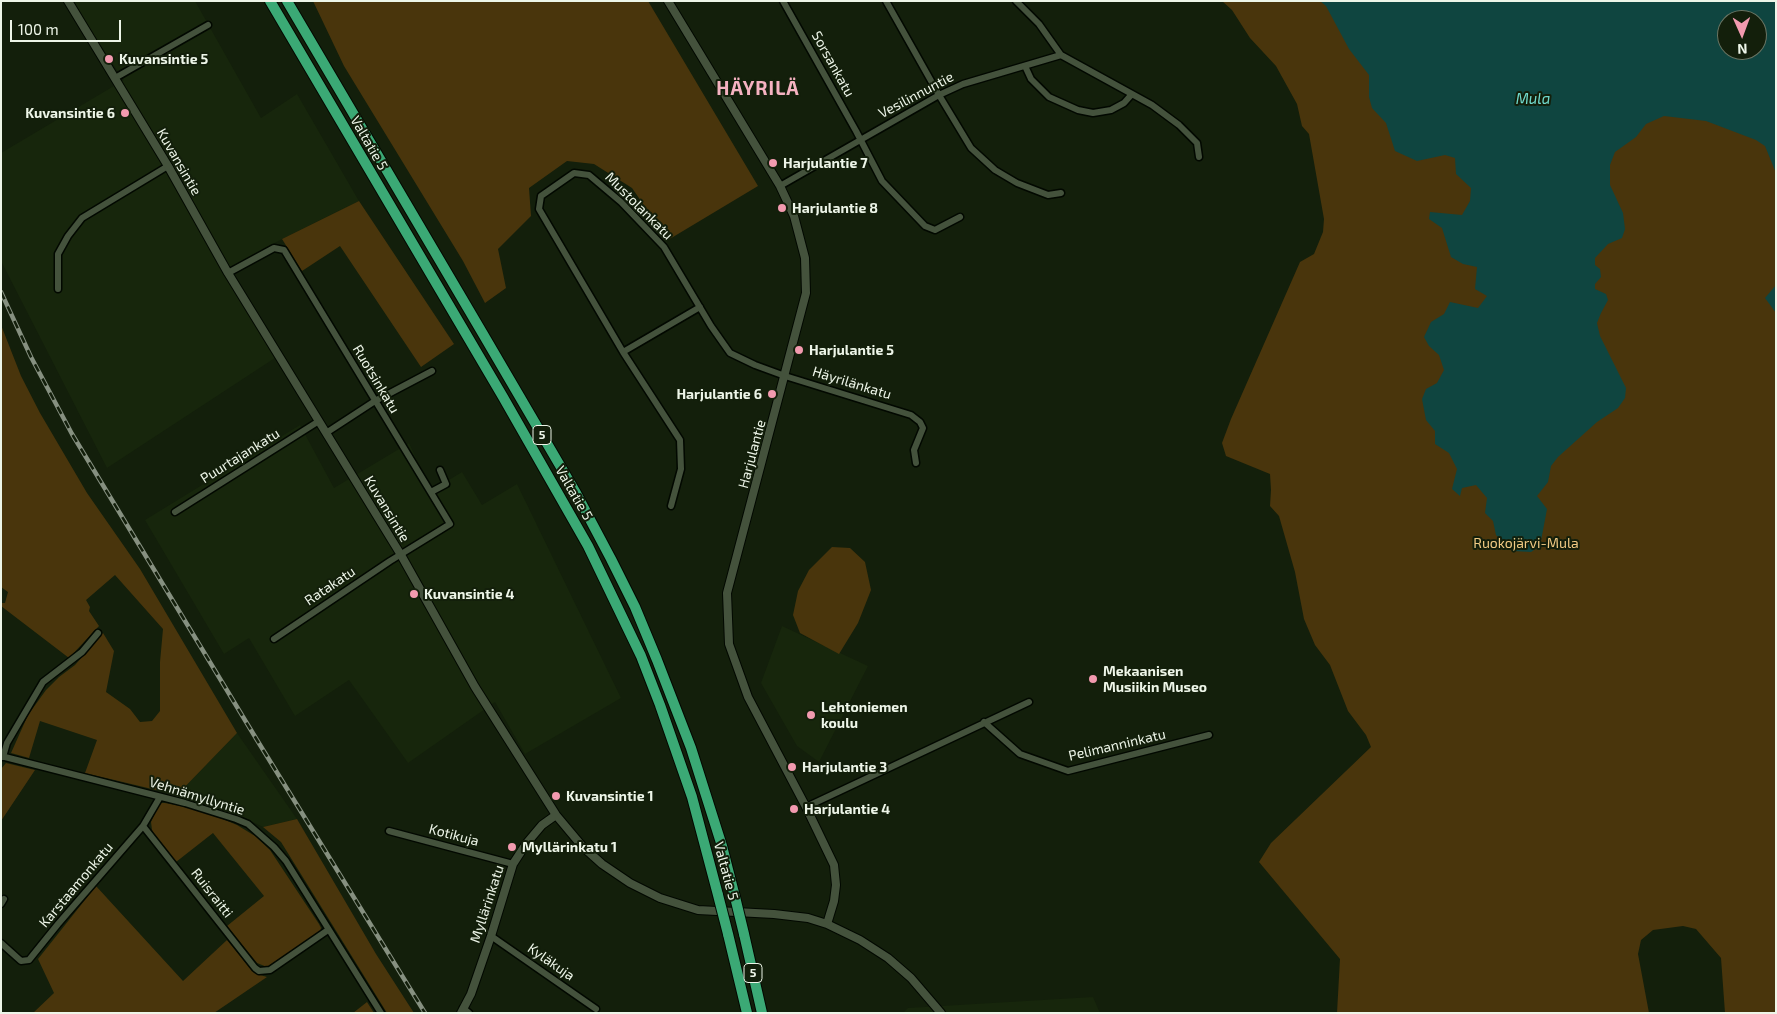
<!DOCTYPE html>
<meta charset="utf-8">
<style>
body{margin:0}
#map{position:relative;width:1777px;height:1014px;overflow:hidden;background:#131f0b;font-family:"Exo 2",sans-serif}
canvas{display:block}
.frame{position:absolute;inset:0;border:2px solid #edf5e8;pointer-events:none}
.north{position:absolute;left:1717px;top:10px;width:50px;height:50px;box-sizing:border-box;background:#131f0b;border:1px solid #6a7563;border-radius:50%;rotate:178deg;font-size:14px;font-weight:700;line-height:20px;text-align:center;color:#edf5e8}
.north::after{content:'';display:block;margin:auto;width:18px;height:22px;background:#f29aaf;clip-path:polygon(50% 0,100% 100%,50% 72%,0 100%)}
.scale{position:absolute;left:10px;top:20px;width:111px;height:22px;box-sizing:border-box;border:2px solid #edf5e8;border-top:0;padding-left:6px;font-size:15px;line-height:18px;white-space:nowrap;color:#edf5e8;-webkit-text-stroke:4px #131f0b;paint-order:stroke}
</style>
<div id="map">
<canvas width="1777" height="1014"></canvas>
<div class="frame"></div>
<div class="north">N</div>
<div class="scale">100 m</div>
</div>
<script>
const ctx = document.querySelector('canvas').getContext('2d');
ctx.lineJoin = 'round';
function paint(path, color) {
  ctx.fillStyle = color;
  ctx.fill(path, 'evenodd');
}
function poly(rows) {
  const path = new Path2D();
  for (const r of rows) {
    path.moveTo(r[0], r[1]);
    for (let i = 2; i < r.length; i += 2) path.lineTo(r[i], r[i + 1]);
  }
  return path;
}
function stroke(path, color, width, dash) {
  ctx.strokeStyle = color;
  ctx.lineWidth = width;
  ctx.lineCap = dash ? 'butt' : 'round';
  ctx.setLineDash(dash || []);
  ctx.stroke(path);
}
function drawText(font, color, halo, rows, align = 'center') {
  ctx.font = font + ' "Exo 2",sans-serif';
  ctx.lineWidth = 4;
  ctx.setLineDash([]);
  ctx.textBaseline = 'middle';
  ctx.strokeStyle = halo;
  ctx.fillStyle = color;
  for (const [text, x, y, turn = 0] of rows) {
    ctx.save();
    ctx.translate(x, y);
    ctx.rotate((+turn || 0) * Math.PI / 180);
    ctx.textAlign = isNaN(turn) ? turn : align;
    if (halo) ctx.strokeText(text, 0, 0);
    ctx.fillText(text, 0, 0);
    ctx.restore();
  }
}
const built = poly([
 [71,1,195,1,261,118,297,94,359,201,282,239,229,268,281,354,107,468,1,261,1,153,124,80,93,36],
 [300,425,334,488,409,443,431,491,462,472,482,505,517,484,621,698,525,754,495,702,408,763,349,680,295,716,249,638,224,654,145,520],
 [782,626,868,666,819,762,797,746,761,683],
 [237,733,297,819,263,827,238,815,177,795],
 [1093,997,1100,1013,903,1013,908,1008]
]);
const green = poly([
 [313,1,648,1,758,186,668,240,632,188,594,164,567,161,529,188,531,216,498,249,506,288,485,303,463,261,344,66],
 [1222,1,1776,1,1776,1013,1725,1013,1721,958,1696,929,1683,926,1653,930,1641,940,1638,954,1649,1013,1337,1013,1340,959,1259,862,1271,843,1371,747,1366,735,1348,711,1330,665,1315,645,1304,619,1295,572,1279,516,1270,506,1271,490,1270,474,1226,456,1222,443,1231,419,1300,262,1314,254,1323,232,1324,219,1309,134,1302,126,1297,104,1276,66,1250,38,1232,10],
 [1727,20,1757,20,1757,50,1727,50],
 [359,201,454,344,421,367,340,246,302,271,282,239],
 [1,325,21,376,40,413,87,493,140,569,237,733,177,795,85,773,97,740,40,721,29,758,11,753,28,715,46,690,59,677,75,665,103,633,114,651,106,692,130,709,140,722,152,721,160,711,160,662,163,629,115,575,86,600,90,607,89,611,99,626,69,658,1,606,1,603,5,603,8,592,1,587],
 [832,547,850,548,865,562,871,590,858,623,839,654,800,633,793,615,798,591,809,570],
 [6,763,35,770,1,821,1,769],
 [161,803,165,803,190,808,218,817,237,825,255,836,270,850,319,924,321,928,320,932,267,967,257,963,227,926,264,896,213,833,176,862,155,836,152,830,151,822,158,806],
 [297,819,376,954,414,1013,387,1013,281,842,263,827],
 [96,886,183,981,227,940,254,973,267,977,214,1013,33,1013,54,993,38,959],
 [367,1002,374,1013,353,1013]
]);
const water = poly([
 [1320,1,1776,1,1776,173,1765,146,1756,140,1706,121,1664,116,1646,124,1636,137,1615,152,1610,165,1610,185,1623,213,1625,229,1622,238,1608,244,1595,258,1595,265,1600,269,1601,277,1595,284,1595,289,1606,294,1608,300,1601,313,1597,323,1600,336,1626,388,1625,398,1618,408,1597,422,1558,457,1551,466,1548,482,1537,496,1547,509,1540,546,1531,552,1513,551,1496,535,1493,521,1485,513,1487,498,1476,485,1462,488,1460,496,1452,489,1457,469,1449,453,1435,444,1435,431,1426,420,1422,399,1426,389,1437,383,1444,370,1439,355,1429,346,1424,337,1431,322,1444,314,1450,302,1478,308,1487,296,1475,289,1477,267,1463,264,1451,257,1442,228,1429,219,1430,212,1462,215,1470,201,1471,188,1456,174,1455,158,1445,155,1417,161,1395,151,1386,123,1372,108,1369,97,1369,75,1349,49,1326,6],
 [1727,20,1757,20,1757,50,1727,50],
 [1776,285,1776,313,1765,298]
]);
const minor = poly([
 [783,1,856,131,882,181,925,226,935,230,960,217],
 [886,1,939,95,971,148,995,170,1017,183,1048,195,1061,193],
 [1016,1,1039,24,1061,55],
 [1025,66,1031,79,1049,97,1078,110,1093,113,1111,110,1124,103,1132,94],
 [115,78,208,25],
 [780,186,939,95,963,84,1061,55,1152,105,1179,125,1197,143,1199,157],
 [228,273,274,248,284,250,450,524,390,561,274,639],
 [58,289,58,254,68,236,82,218,168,166],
 [623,352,700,307],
 [326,433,375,401,432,371],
 [431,492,446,484,440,470],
 [671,506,681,469,680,440,623,352,539,209,541,196,574,173,589,175,621,202,664,247,711,326,730,353,755,365,785,376,911,415,920,422,923,428,914,450,916,463],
 [175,512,319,421],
 [984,722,1020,754,1068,771,1209,735],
 [1,756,185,803,236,819,248,824,274,847,286,861,381,1013],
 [3,757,7,743,43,682,82,652,98,633],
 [806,807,1029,702],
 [143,826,255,968,259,971,270,970,328,930],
 [389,831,513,864],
 [1,904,4,899],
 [491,936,596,1009],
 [1,943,21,961,29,960,58,924,143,826,160,797],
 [463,1008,469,1013]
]);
const tertiary = poly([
 [68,1,168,166,228,273,401,555,475,687,556,815,582,846,602,864,630,883,660,898,698,910,774,914,808,918,827,924,860,940,888,958,911,978,941,1013],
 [668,1,780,186,794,216,805,258,806,293,727,593,729,644,748,697,806,807,834,865,836,885,834,901,827,924],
 [461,1013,471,994,491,936,513,864,526,844,542,825,556,815]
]);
const trunk = poly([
 [270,1,503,397,588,546,641,656,660,705,692,797,718,895],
 [287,1,483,334,576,493,611,559,635,607,657,660,691,748,722,846,735,897],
 [728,934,747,1013],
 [744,934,762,1013]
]);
const rail = poly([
 [1,292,31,357,72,434,257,740,425,1013]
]);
const trunkBridge = poly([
 [718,895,728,934],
 [735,897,744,934]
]);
const markers = [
 [109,59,5,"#f29aaf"],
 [125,113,5,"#f29aaf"],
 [773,163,5,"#f29aaf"],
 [782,208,5,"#f29aaf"],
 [799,350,5,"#f29aaf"],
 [772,394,5,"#f29aaf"],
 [414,594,5,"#f29aaf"],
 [1093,679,5,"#f29aaf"],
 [811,715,5,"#f29aaf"],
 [792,767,5,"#f29aaf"],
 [556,796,5,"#f29aaf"],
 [794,809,5,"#f29aaf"],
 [512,847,5,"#f29aaf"]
];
const shields = [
 [542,435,18],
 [753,973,18]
];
const shieldNames = [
 ["5",542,435],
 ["5",753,973]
];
const poiNames = [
 ["Kuvansintie 5",119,59],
 ["Kuvansintie 6",115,113,"right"],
 ["Harjulantie 7",783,163],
 ["Harjulantie 8",792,208],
 ["Harjulantie 5",809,350],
 ["Harjulantie 6",762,394,"right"],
 ["Kuvansintie 4",424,594],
 ["Mekaanisen",1103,671],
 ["Musiikin Museo",1103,687],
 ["Lehtoniemen",821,707],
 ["koulu",821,723],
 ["Harjulantie 3",802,767],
 ["Kuvansintie 1",566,796],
 ["Harjulantie 4",804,809],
 ["Myllärinkatu 1",522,847]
];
const streetNames = [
 ["Sorsankatu",833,64,61],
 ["Vesilinnuntie",916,95,-28],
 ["Valtatie 5",369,143,60],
 ["Kuvansintie",179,162,60],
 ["Mustolankatu",639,206,45],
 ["Ruotsinkatu",376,379,59],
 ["Häyrilänkatu",852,383,17],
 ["Harjulantie",752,454,-75],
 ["Puurtajankatu",240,456,-32],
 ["Valtatie 5",574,493,60],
 ["Kuvansintie",387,509,59],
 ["Ratakatu",330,586,-34],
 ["Pelimanninkatu",1117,745,-13],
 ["Vehnämyllyntie",197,796,17],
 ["Kotikuja",454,835,15],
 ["Valtatie 5",726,871,75],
 ["Karstaamonkatu",76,885,-50],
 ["Ruisraitti",212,893,52],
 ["Myllärinkatu",487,904,-72],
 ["Kyläkuja",551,962,35]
];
const parkNames = [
 ["Ruokojärvi-Mula",1526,543]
];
const waterNames = [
 ["Mula",1533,99]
];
const districtNames = [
 ["HÄYRILÄ",758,89]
];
paint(built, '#17260c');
paint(green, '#49350c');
paint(water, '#0f4540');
stroke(minor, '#020800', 9);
stroke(tertiary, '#020800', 10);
stroke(trunk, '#020800', 12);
stroke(minor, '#44523c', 6);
stroke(tertiary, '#44523c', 8);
stroke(trunk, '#3ba975', 10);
stroke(rail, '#869080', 4.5);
stroke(rail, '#131f0b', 2.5, [8]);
stroke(trunkBridge, '#020800', 12, []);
stroke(trunkBridge, '#3ba975', 10);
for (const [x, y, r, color] of markers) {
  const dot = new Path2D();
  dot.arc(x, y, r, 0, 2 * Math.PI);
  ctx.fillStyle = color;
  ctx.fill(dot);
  stroke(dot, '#131f0b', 2);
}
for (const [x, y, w] of shields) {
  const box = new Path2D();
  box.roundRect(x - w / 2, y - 9.5, w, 19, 4);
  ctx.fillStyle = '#131f0b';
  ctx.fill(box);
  stroke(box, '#edf5e8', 1);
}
drawText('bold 12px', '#edf5e8', null, shieldNames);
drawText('bold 14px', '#edf5e8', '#131f0b', poiNames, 'left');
drawText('14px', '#edf5e8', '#131f0b', streetNames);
drawText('14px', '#f1ca83', '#131f0b', parkNames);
drawText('italic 15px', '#70d9cc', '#131f0b', waterNames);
ctx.letterSpacing = '1px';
drawText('bold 19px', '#f5b2c1', '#131f0b', districtNames);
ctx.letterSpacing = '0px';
</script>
